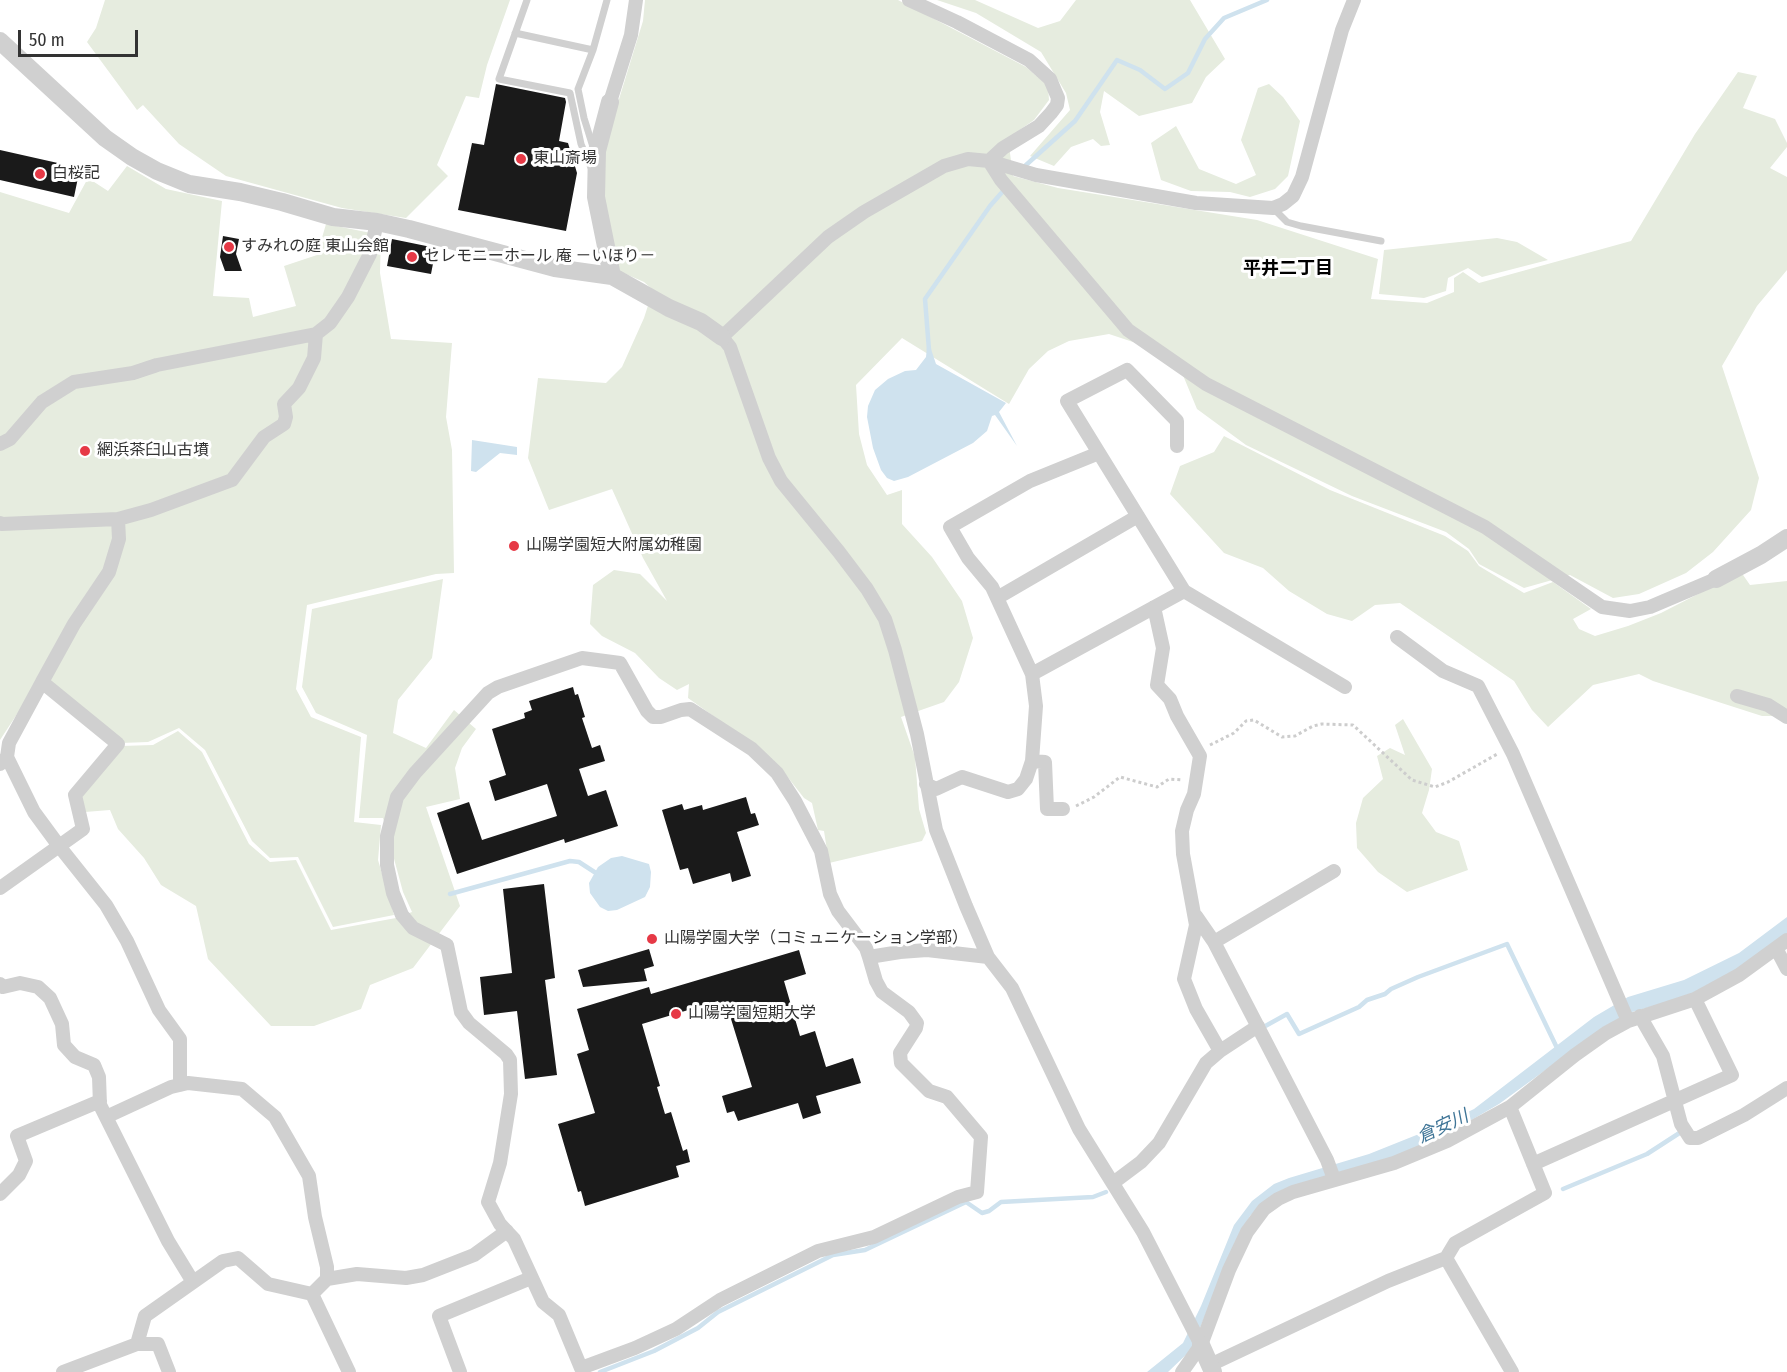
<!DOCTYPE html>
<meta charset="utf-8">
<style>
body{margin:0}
#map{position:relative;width:1787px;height:1372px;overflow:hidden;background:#fff;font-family:"Fira Sans Condensed",sans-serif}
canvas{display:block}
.scale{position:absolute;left:18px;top:30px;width:120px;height:27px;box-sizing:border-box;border:3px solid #333;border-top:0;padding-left:8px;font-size:18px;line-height:21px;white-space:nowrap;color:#333;-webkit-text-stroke:4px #fff;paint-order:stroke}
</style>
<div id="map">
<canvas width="1787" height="1372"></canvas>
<div class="scale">50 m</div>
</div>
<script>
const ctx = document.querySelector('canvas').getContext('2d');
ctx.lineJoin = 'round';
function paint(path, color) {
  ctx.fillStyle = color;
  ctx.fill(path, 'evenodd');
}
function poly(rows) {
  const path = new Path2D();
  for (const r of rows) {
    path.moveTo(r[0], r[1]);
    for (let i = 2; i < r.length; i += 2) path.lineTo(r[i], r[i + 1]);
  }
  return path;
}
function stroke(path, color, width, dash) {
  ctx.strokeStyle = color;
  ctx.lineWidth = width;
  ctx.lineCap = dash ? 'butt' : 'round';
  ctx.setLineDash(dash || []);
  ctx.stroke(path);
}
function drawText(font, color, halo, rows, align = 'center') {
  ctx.font = font + ' "Fira Sans Condensed","Noto Sans JP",sans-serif';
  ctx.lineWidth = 6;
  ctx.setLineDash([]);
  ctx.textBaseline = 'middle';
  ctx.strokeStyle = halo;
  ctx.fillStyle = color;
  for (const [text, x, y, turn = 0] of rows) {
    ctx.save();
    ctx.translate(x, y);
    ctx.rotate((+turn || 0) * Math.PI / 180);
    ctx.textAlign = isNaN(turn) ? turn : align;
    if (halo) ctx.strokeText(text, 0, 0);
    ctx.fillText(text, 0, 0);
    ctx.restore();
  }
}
const green = poly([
 [105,0,510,0,487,65,479,98,466,96,437,165,448,176,406,218,342,208,226,176,179,144,143,105,137,110,87,42,96,28],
 [645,0,898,0,1026,67,1048,86,1049,100,1034,120,1008,138,1013,176,1058,188,1257,220,1378,259,1371,299,1427,303,1454,292,1454,278,1463,272,1479,283,1631,241,1695,134,1738,72,1757,76,1743,108,1775,119,1787,143,1787,147,1770,168,1787,177,1787,270,1757,306,1722,366,1759,478,1751,510,1713,552,1686,573,1639,594,1613,598,1570,575,1524,588,1479,564,1469,549,1446,532,1352,496,1246,445,1197,409,1175,356,1109,334,1069,341,1048,351,1029,369,1009,404,902,338,856,385,859,434,867,465,887,495,902,490,902,524,932,557,962,601,973,638,959,682,944,702,901,717,915,757,919,809,926,833,922,841,829,863,824,831,818,830,812,803,804,798,779,766,764,752,688,698,689,684,677,690,659,678,635,653,602,636,590,624,593,585,614,570,640,574,667,601,643,558,612,489,549,510,528,458,538,378,606,383,622,367,644,318,653,290,644,282,619,271,605,210,601,173,608,135,643,21],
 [937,0,975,0,1038,28,1060,21,1076,0,1190,0,1225,59,1206,77,1192,103,1139,116,1104,91,1100,112,1110,145,1101,146,1093,139,1071,147,1054,166,1030,156,1070,110,1066,93,1041,52,976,13],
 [1269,84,1283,97,1300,121,1288,176,1275,189,1250,197,1230,192,1191,191,1161,180,1151,143,1176,126,1199,169,1236,184,1256,175,1241,140,1258,88],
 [127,166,166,189,222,201,213,296,249,298,253,317,296,306,284,266,317,255,326,224,381,235,380,273,391,339,452,343,446,417,452,450,454,573,436,574,307,605,296,689,311,717,361,737,354,822,381,825,378,860,394,915,333,927,298,857,270,858,252,841,205,750,179,728,148,742,121,743,40,679,0,740,0,192,69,213,88,178,108,191],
 [1497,238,1517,242,1548,260,1482,277,1468,268,1448,278,1446,291,1424,298,1379,294,1384,250],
 [1224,436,1330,490,1445,536,1468,551,1479,566,1524,593,1553,582,1591,609,1573,619,1579,629,1595,636,1628,626,1661,613,1741,572,1750,585,1787,581,1787,716,1762,716,1653,681,1639,674,1593,685,1548,727,1532,710,1514,681,1400,603,1375,605,1352,621,1327,614,1289,591,1263,568,1224,553,1170,494,1180,466,1214,452],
 [443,579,432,658,398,700,393,733,426,748,454,710,476,729,462,748,455,768,460,799,426,807,460,906,413,968,370,985,361,1009,314,1026,271,1026,208,959,196,906,161,885,144,858,118,829,110,810,85,812,79,797,121,746,153,745,178,731,202,752,249,844,270,862,296,860,331,930,396,918,412,912,403,892,383,818,359,818,367,735,316,713,302,687,312,609],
 [1403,719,1432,769,1429,790,1422,813,1436,832,1459,841,1468,870,1407,892,1378,872,1357,848,1356,823,1363,798,1383,779,1377,756,1390,748,1405,755,1395,725]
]);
const water = poly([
 [930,346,936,364,1006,403,999,412,1017,446,995,415,992,416,987,431,973,443,908,477,894,481,887,478,881,470,873,448,867,417,868,406,875,390,888,379,905,371,916,370,926,357,927,347],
 [472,440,517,447,517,455,500,453,476,472,471,471],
 [622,856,649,864,651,872,650,887,645,897,617,910,608,911,600,907,590,893,589,883,598,867,611,858],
 [1787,917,1787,936,1737,972,1686,997,1632,1012,1562,1058,1499,1104,1444,1136,1407,1152,1264,1202,1250,1216,1235,1242,1191,1350,1168,1372,1147,1372,1183,1343,1201,1306,1234,1225,1252,1201,1274,1184,1289,1178,1369,1154,1439,1126,1474,1109,1594,1017,1628,997,1684,980,1739,953]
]);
const stream = poly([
 [1026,165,1075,121,1117,60,1140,70,1165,89,1188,73,1205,39,1224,18,1267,0],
 [929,350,925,299,990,206,1004,190],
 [450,894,570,861,579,862,599,875],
 [1260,1029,1287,1014,1299,1034,1359,1007,1367,1000,1385,994,1391,989,1418,977,1507,944,1558,1050],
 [1563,1189,1647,1154,1681,1132,1685,1132],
 [600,1372,654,1351,698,1328,718,1312,833,1255,865,1250,966,1202,982,1213,989,1211,1001,1202,1093,1197,1106,1192]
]);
const building = poly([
 [496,84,565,98,566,102,559,141,568,143,577,173,566,231,458,210,472,143,484,145],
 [0,150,80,168,74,197,0,180],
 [223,236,239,239,236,254,242,271,225,271,220,257],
 [392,239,436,248,431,274,387,266],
 [573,687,575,695,578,694,585,717,582,718,592,748,600,745,605,761,579,769,588,796,606,790,618,826,565,843,564,839,457,874,437,813,469,802,482,840,557,816,547,784,495,801,489,781,506,775,492,729,525,718,524,713,532,710,529,701],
 [746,797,751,814,755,813,759,825,737,832,751,876,732,882,730,873,693,884,688,868,680,870,662,810,682,804,684,810,702,805,703,810],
 [544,884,555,978,545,980,557,1075,525,1079,517,1011,484,1015,480,977,512,973,503,889],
 [649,949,654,966,644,969,647,981,583,987,578,970],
 [799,950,806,974,784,981,800,1036,815,1031,826,1067,853,1058,861,1083,816,1096,821,1113,803,1119,798,1103,738,1121,734,1111,727,1113,722,1096,752,1087,727,1006,721,1008,718,1001,642,1024,660,1086,657,1087,665,1114,671,1112,683,1151,687,1149,690,1162,676,1166,679,1177,585,1206,581,1191,578,1192,558,1124,595,1113,577,1054,589,1050,577,1009,649,987,651,994]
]);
const path = poly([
 [1210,745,1234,733,1246,721,1254,720,1282,737,1295,736,1313,726,1322,724,1353,725,1412,780,1435,787,1448,782,1499,753],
 [1076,806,1094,797,1120,777,1157,787,1169,779,1183,780]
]);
const service = poly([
 [527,0,499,79,570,93,581,144,592,170],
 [515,33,593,50],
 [593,147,584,118,578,89,593,50,607,0],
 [1273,208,1287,222,1301,226,1381,241]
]);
const minor = poly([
 [909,0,957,22,1029,60,1050,79,1058,98,1057,105,1051,113,1039,126,1003,148,989,161],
 [610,102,631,35,636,0],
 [989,161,1001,180,1128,330,1206,384,1485,527,1602,607,1630,611,1650,607,1716,579],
 [0,444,10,439,42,402,74,382,133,373,157,365,316,334,330,323,348,297,370,254,377,222],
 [1099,453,1067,401,1127,370,1177,421,1177,446],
 [0,523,2,524,118,519,151,510,232,480,264,437,284,424,286,417,284,404,299,388,314,358,316,334],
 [997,598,1138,516],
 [1154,607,1163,648,1157,685,1170,699,1177,716,1200,756,1194,794,1187,810,1182,831,1183,854,1196,925,1184,979,1196,1009,1220,1051],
 [1397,637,1443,671,1478,686,1513,754,1628,1021],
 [1032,674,1184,591],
 [1737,696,1768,705,1787,717],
 [7,757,34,812,59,846,106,905,127,941,159,1010,180,1039,180,1085],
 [1032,761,1045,762,1047,809,1063,809],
 [0,764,7,757,9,743,42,682],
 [926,784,936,789,962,777,1008,792,1018,789,1026,779,1032,761,1036,706,1032,674,992,587,968,558,950,527,1030,481,1099,453,1184,591,1345,687],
 [0,888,83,829,75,795,118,744,42,682,74,624,109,572,119,539,118,519],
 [1196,916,1214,942,1327,1160,1334,1179],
 [1214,942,1334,871],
 [1776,948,1787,969],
 [869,957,876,981,882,992,909,1012,917,1023,916,1028,900,1053,901,1063,929,1091,947,1097,981,1137,977,1192,958,1197,874,1237,818,1251,720,1300,676,1329,635,1348,581,1368,559,1315,543,1302,514,1239,500,1224,488,1202,500,1163,511,1094,510,1060,506,1054,469,1023,461,1012,447,945,413,928,402,915,393,893,387,865,387,836,397,797,415,773,488,693,498,687,582,658,620,663,647,711,653,717,661,717,681,710,690,709,752,749,777,773,795,801,821,851,830,894,838,911,866,948,869,957,900,952,927,950,988,957],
 [0,984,3,987,20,983,38,987,50,998,62,1024,64,1045,75,1057,94,1065,99,1077,100,1105,168,1241,193,1282],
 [1640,1016,1663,1056,1681,1124,1690,1138,1698,1138,1744,1115,1787,1088],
 [106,1117,171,1087,188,1083,242,1089,275,1117,309,1176,315,1217,327,1267,327,1279,312,1294],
 [1533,1164,1732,1075,1695,999],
 [1113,1183,1141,1162,1159,1143,1206,1063,1220,1051,1258,1026],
 [0,1194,19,1175,26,1161,17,1136,100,1101],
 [1446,1258,1512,1372],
 [327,1279,357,1274,406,1278,423,1275,474,1255,507,1231],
 [312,1294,349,1372],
 [137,1344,158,1344,169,1372],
 [1201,1345,1143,1232,1079,1129,1012,988,988,957,966,906,936,830,917,734,895,650,885,619,867,589,839,552,781,481,769,458,730,347,722,337,828,237,864,212,944,166,968,159,989,161,1036,175,1196,203,1273,208,1283,204,1293,196,1302,177,1342,30,1354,0],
 [1210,1365,1388,1281,1446,1258,1455,1243,1545,1193,1510,1107],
 [63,1372,137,1344,145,1316,223,1261,238,1258,268,1284,312,1294],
 [460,1372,439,1316,531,1278],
 [1182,1372,1201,1345,1229,1270,1247,1232,1264,1209,1278,1199,1293,1192,1394,1163,1447,1141,1510,1107,1575,1055,1606,1033,1628,1021,1695,999,1739,975,1787,940]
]);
const tertiary = poly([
 [0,41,105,138,132,157,157,171,189,184,240,192,282,202,333,217,377,222,409,229,555,268,612,276,669,308,701,322,722,337],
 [610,102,597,151,596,197,612,276],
 [1716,579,1761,555,1787,538],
 [1201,1345,1213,1372]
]);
const markers = [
 [521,159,6,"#e63946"],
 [40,174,6,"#e63946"],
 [229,247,6,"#e63946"],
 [412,257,6,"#e63946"],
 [85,451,6,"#e63946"],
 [514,546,6,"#e63946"],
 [652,939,6,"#e63946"],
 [676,1014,6,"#e63946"]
];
const poiNames = [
 ["東山斎場",533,159],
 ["白桜記",52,174],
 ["すみれの庭 東山会館",241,247],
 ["セレモニーホール 庵 －いほり－",424,257],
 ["網浜茶臼山古墳",97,451],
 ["山陽学園短大附属幼稚園",526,546],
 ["山陽学園大学（コミュニケーション学部）",664,939],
 ["山陽学園短期大学",688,1014]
];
const neighbourhoodNames = [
 ["平井二丁目",1288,269]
];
const waterNames = [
 ["倉安川",1443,1127,-25]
];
paint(green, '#e6ecdf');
paint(water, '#cfe2ee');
stroke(stream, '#cfe2ee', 4.5);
paint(building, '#1a1a1a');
stroke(path, '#cdcdcd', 3, [3, 3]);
stroke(service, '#d0d0d0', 7);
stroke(minor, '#d0d0d0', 14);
stroke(tertiary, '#d0d0d0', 18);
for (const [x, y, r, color] of markers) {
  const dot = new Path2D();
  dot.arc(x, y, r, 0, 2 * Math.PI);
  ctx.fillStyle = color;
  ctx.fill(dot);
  stroke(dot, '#fff', 2);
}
drawText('16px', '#333', '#fff', poiNames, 'left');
drawText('bold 18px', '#000', '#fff', neighbourhoodNames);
drawText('italic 18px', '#3f7597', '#fff', waterNames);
</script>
